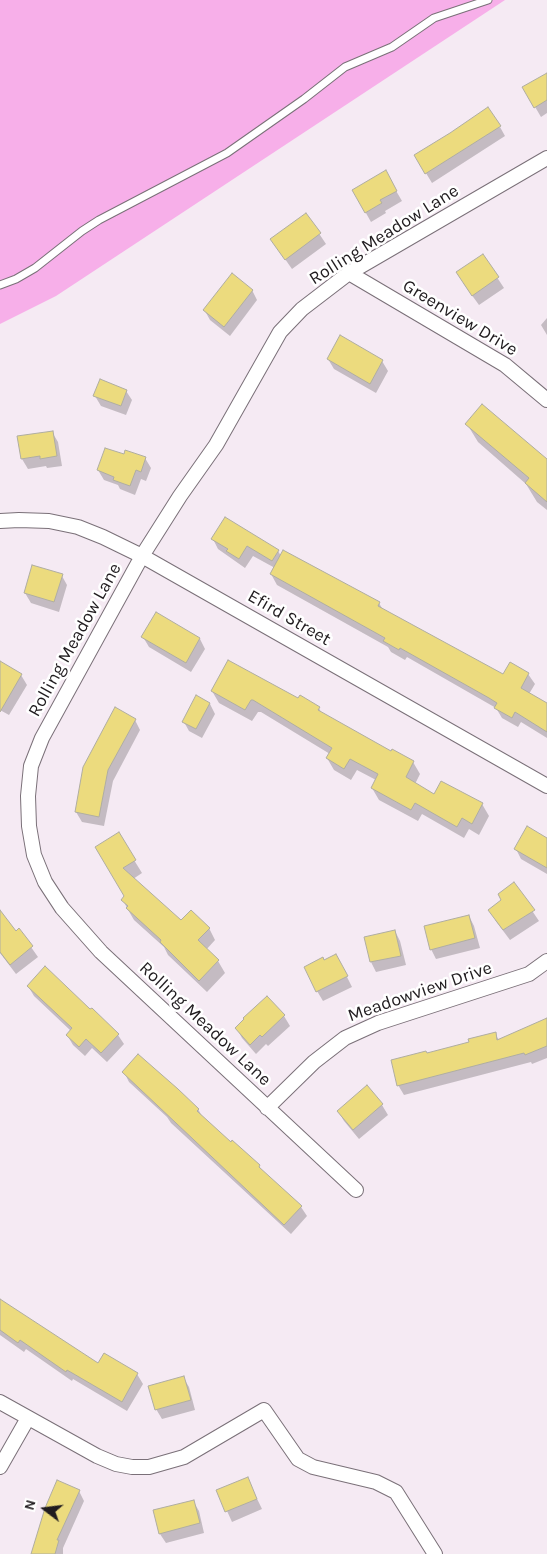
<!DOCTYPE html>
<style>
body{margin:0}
#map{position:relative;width:547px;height:1554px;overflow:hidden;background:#f5eaf3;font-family:Karla,sans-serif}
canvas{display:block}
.north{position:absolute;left:20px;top:1484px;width:50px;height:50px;-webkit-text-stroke:4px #fff;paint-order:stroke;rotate:285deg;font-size:14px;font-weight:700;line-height:20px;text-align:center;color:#201c1f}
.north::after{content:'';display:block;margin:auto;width:18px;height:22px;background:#201c1f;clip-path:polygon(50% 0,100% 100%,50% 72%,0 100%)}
</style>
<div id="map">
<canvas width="547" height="1554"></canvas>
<div class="north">N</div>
</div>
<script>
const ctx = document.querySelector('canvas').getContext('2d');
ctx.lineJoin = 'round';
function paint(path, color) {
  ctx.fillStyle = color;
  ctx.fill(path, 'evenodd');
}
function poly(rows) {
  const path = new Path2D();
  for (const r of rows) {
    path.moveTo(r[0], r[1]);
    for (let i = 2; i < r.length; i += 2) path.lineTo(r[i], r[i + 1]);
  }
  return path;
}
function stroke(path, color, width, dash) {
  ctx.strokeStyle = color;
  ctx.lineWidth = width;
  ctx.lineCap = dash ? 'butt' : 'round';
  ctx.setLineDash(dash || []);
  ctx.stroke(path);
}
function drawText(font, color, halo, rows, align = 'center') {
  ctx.font = font + ' Karla,sans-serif';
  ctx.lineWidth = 5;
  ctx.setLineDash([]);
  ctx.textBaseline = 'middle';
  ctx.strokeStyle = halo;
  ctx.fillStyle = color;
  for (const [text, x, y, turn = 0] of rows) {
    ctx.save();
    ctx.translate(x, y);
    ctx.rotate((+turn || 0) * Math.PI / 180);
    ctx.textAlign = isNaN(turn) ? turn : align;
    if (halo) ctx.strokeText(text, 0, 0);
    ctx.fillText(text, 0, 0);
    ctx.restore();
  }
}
const green = poly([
 [0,0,505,0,56,296,0,324]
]);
const shadow = poly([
 [547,74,547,113,541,117,524,88],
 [500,127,505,136,432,183,415,155],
 [385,172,402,201,385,211,386,213,371,222,353,190],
 [306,214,326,244,292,269,278,249],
 [483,256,504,288,479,305,463,283],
 [252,290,257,300,230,336,210,320,205,311],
 [547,318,547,335,541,325],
 [328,359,382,361,388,371,376,393,334,369],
 [126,391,132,400,126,415,101,406,95,396],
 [467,424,547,462,547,510,537,502,526,484,478,442],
 [52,432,58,442,62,466,47,468,46,466,28,469,22,459,19,437],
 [124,456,145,458,151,468,146,481,141,479,135,495,120,489,118,485,104,480,98,470],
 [213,539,278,551,281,556,379,603,383,610,503,676,528,674,535,684,529,694,547,704,547,738,521,722,518,727,502,718,496,708,407,657,405,660,391,652,388,647,277,585,271,574,275,568,253,556,245,568,218,549],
 [62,576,67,585,59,612,31,603,25,593],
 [143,637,200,639,205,649,191,672,149,647],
 [0,666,21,675,27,685,9,715,0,710],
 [212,691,299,700,319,708,322,714,391,753,392,751,413,762,420,774,415,784,435,795,482,804,489,816,479,835,469,829,464,838,422,814,418,821,379,800,372,788,376,780,357,770,351,780,334,770,327,758,330,754,261,712,258,712,252,721,219,703],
 [197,697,210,704,215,714,202,738,189,731,184,722],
 [135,720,140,730,113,781,104,826,82,822,76,812,84,767],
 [118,834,142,873,133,879,181,922,209,928,215,940,206,950,218,961,225,973,207,992,168,955,164,947,134,920,127,908,123,900,126,897],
 [547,839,547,874,521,859,516,849],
 [514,884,539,921,510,940,495,920],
 [469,916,474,926,480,948,436,959,431,949],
 [0,928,15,933,19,930,38,957,16,974,0,953],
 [395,931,400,941,406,965,376,972,371,962,366,938],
 [324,961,341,965,352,987,323,1001,317,991],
 [28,986,118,1035,124,1044,107,1062,92,1048,85,1056,73,1045,67,1035,71,1031,34,996],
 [284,1016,290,1026,268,1046,266,1044,256,1054,242,1038,237,1029],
 [547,1020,547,1058,532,1064,531,1062,404,1095,398,1085,427,1054,471,1043,495,1034,499,1040],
 [124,1072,198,1109,203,1118,231,1144,259,1166,262,1171,301,1207,307,1216,291,1234,171,1123,167,1117,129,1082],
 [367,1086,382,1105,388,1115,359,1139,344,1121,338,1111],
 [0,1311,99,1365,137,1374,143,1384,127,1411,73,1379,72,1381,26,1349,24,1352,0,1335],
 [183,1377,189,1387,195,1410,162,1419,156,1409],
 [247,1478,262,1509,232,1522,218,1491],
 [79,1491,84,1501,63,1548,63,1554,32,1554],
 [193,1501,199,1511,204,1533,166,1543,160,1534]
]);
const building = poly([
 [547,73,547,100,534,108,522,87,547,73],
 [488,107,501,126,425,174,414,155,450,133,488,107],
 [386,170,397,191,380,200,382,203,365,213,352,190,386,170],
 [306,213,321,233,285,260,270,239,306,213],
 [483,254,499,277,472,296,456,272,483,254],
 [232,273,253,290,224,327,203,310,232,273],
 [340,335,383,360,370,384,327,359,340,335],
 [100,379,127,390,121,406,93,396,100,379],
 [482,404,547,459,547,502,525,483,529,478,465,424,482,404],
 [53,431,57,456,40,459,40,456,21,459,17,436,53,431],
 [105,448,124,454,125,450,146,457,141,472,136,470,130,486,113,480,114,477,97,470,105,448],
 [225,517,279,550,272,561,247,546,239,559,226,551,228,549,211,539,225,517],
 [283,550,380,602,378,606,503,674,510,662,529,673,521,688,547,703,547,732,515,712,512,718,494,708,497,703,489,698,400,648,399,650,383,641,385,638,270,574,283,550],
 [32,565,63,574,54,602,24,593,32,565],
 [156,612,200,638,186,663,141,637,156,612],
 [228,660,298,698,300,695,320,707,318,710,391,751,392,749,414,761,406,777,434,794,441,781,483,803,472,824,462,818,457,827,415,803,411,810,371,788,378,774,350,759,344,769,326,758,332,748,253,700,251,700,245,710,211,691,228,660],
 [0,661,22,674,0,712,0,661],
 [196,695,210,703,196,729,182,722,196,695],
 [115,707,136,719,108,770,99,817,75,812,83,767,115,707],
 [527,826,547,838,547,868,514,849,527,826],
 [119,832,136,860,123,868,181,920,191,910,210,928,198,940,219,960,199,981,160,942,161,940,126,908,128,906,121,900,124,896,95,847,119,832],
 [514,882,535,910,503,930,488,910,501,900,498,894,514,882],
 [0,910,16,931,19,928,33,946,10,965,0,952,0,910],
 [469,915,475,938,430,950,424,926,469,915],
 [395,930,401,956,370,962,364,937,395,930],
 [336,954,348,976,316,992,304,967,323,957,324,960,336,954],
 [45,966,90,1009,92,1008,119,1034,101,1053,86,1039,79,1047,66,1035,72,1028,27,986,45,966],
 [267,996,285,1015,262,1037,260,1035,250,1045,235,1028,244,1019,243,1018,267,996],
 [547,1018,547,1046,525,1055,524,1053,397,1086,391,1060,426,1051,427,1053,469,1042,468,1039,496,1032,497,1040,547,1018],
 [138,1054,178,1089,199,1109,197,1111,231,1142,232,1140,260,1165,259,1167,302,1206,284,1225,122,1072,138,1054],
 [367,1085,383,1104,353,1130,337,1111,367,1085],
 [0,1299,98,1363,104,1353,138,1373,122,1402,67,1370,66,1372,20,1340,18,1343,0,1330,0,1299],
 [184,1376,191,1400,155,1410,148,1386,184,1376],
 [248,1477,257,1499,225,1512,216,1490,248,1477],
 [57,1480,80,1490,57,1540,59,1540,55,1554,31,1554,45,1508,57,1480],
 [194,1500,200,1523,159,1534,153,1510,194,1500]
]);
const lane = poly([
 [0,285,16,279,35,268,82,231,99,220,227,153,304,99,345,67,392,47,434,18,488,0]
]);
const street = poly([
 [349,273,505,365,547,400],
 [0,521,19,520,49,521,78,527,103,537,142,556,547,786],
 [267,1108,314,1062,345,1038,378,1023,529,974,547,961],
 [356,1190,101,952,62,908,45,882,34,855,29,826,28,796,31,766,42,738,142,556,180,496,216,445,280,332,302,309,349,273,547,158],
 [0,1402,97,1456,116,1464,132,1467,149,1467,184,1457,264,1410,298,1459,313,1467,376,1482,396,1492,435,1554],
 [0,1467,28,1418]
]);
const streetNames = [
 ["Rolling Meadow Lane",384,235,-32],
 ["Greenview Drive",460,318,31],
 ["Efird Street",289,618,30],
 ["Rolling Meadow Lane",75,640,-61],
 ["Meadowview Drive",420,992,-19],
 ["Rolling Meadow Lane",205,1024,43]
];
paint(green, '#f7afe9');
paint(shadow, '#0003');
paint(building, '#ecdb7e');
stroke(building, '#afada1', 1);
stroke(lane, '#7a7078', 9);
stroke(street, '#7a7078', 16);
stroke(lane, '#fff', 7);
stroke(street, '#fff', 14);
drawText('18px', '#201c1f', '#fff', streetNames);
</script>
